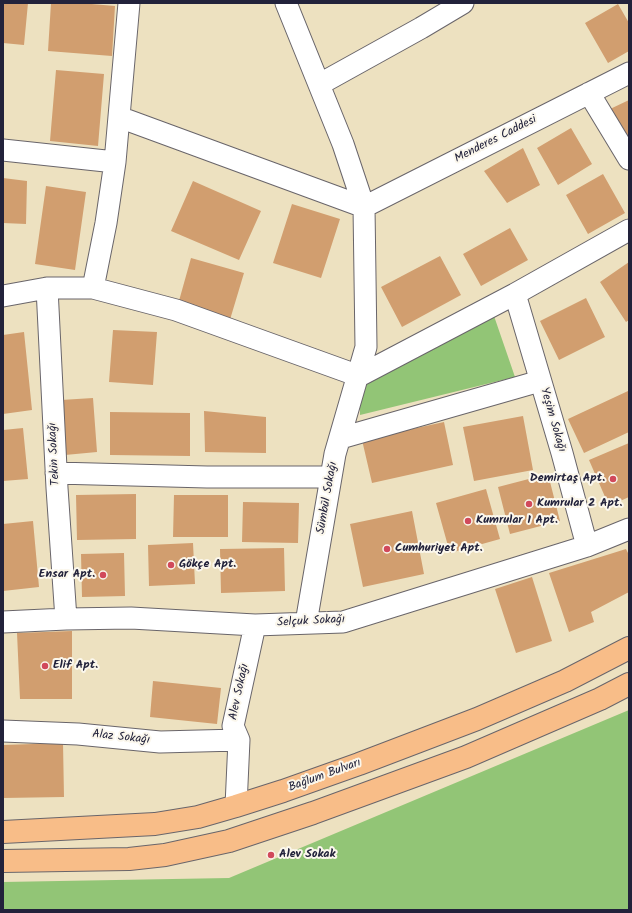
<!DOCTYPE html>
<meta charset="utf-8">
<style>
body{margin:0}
#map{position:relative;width:632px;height:913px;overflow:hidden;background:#ede1c0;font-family:Kalam,sans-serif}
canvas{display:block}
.frame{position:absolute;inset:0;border:4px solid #22223b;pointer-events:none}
</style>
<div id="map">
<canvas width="632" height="913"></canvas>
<div class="frame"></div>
</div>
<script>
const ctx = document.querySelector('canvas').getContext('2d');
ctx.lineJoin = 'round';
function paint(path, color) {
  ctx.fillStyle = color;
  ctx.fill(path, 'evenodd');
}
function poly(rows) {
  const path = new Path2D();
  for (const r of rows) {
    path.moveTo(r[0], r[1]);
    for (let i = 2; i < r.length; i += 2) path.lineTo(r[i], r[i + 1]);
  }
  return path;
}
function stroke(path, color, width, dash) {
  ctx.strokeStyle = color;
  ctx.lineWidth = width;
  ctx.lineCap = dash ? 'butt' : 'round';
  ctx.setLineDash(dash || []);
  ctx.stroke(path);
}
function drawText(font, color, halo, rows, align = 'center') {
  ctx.font = font + ' Kalam,sans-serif';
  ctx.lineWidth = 4;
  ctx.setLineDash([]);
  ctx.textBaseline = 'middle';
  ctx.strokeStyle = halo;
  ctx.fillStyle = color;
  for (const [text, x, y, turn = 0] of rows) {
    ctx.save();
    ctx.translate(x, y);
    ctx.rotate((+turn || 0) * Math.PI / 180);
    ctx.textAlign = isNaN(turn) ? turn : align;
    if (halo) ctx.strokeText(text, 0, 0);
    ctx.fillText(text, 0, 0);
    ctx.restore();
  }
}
const green = poly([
 [494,316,515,377,360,415,360,395,368,382],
 [629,710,629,910,3,910,3,882,229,878]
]);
const building = poly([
 [3,3,28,3,24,45,3,43],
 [51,3,80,3,115,6,112,56,48,51],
 [618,4,629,23,629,51,608,63,585,23],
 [56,70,104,74,98,146,50,141],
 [629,100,629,146,608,110],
 [571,128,592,164,558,185,537,148],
 [523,148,540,185,507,203,484,171],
 [603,174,625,213,588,234,566,195],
 [3,178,27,181,26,224,3,223],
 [193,181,261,211,239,260,171,231],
 [46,186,86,192,75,270,35,264],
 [292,204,340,219,321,278,273,263],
 [510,228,528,260,481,286,463,254],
 [440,256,461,295,402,327,381,287],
 [191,258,244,273,229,323,177,308],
 [629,262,629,320,626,322,600,282],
 [586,298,605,337,559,360,540,321],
 [113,330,157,332,153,385,109,382],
 [24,332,32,410,3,414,3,335],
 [628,391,629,432,584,453,568,419],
 [93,398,97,452,65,455,61,400],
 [204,411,266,417,266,453,205,452],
 [110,412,190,413,190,456,110,455],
 [523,416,533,470,474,481,463,427],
 [444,422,453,465,372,483,362,440],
 [23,428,28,479,3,481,3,430],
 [629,443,629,497,609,506,589,460],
 [548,474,560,521,510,534,498,487],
 [486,489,500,539,450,553,436,503],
 [136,494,136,539,77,540,76,495],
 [174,495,228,495,228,537,173,537],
 [243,502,299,503,298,543,242,542],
 [412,511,424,574,363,587,350,524],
 [33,521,39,587,3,591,3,524],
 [193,543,195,584,149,586,148,545],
 [284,548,285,591,221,593,220,549],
 [626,549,629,555,629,592,591,612,594,622,569,632,549,573],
 [124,553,125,596,82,597,81,554],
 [532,577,552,641,516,653,495,589],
 [72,631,72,699,20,699,17,633],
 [153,681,221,688,217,724,150,717],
 [63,743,64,797,3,798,3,745]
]);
const minor = poly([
 [286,3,343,144,364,207,629,73],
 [320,84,421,28,463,3],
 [589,93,629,159],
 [119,117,364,207,366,347,335,454,306,623],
 [3,150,115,162],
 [47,288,57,488,66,619],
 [93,288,106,223,115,162,129,3],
 [515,294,562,453,587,546],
 [3,296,47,288,93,288,176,310,359,376,515,294,629,230],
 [341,438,540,381],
 [56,473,207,477,331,477],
 [3,622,66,619,131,618,255,625,343,622,587,546,629,529],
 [3,731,78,734,160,742,239,740],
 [236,806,239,740,233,726,255,625]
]);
const major = poly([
 [3,832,155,824,198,817,236,806,283,791,359,764,477,719,565,681,629,648],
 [3,861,129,859,165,855,229,841,313,813,466,757,600,699,629,684]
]);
const markers = [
 [613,479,4,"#d1495b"],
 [529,504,4,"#d1495b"],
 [468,521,4,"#d1495b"],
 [387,549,4,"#d1495b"],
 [171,565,4,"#d1495b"],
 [103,575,4,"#d1495b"],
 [45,666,4,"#d1495b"],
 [271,855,4,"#d1495b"]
];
const streetNames = [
 ["Menderes Caddesi",496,140,-27],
 ["Yeşim Sokağı",552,420,74],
 ["Tekin Sokağı",55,454,-93],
 ["Sümbül Sokağı",328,498,-80],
 ["Selçuk Sokağı",311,622,-3],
 ["Alev Sokağı",240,692,-78],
 ["Alaz Sokağı",121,738,6],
 ["Bağlum Bulvarı",325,776,-20]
];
const poiNames = [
 ["Demirtaş Apt.",605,479,"right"],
 ["Kumrular 2 Apt.",537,504],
 ["Kumrular 1 Apt.",476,521],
 ["Cumhuriyet Apt.",395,549],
 ["Gökçe Apt.",179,565],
 ["Ensar Apt.",95,575,"right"],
 ["Elif Apt.",53,666],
 ["Alev Sokak",279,855]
];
paint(green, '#92c576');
paint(building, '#d19e6f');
stroke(minor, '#69656a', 23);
stroke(major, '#69656a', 24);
stroke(minor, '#fff', 21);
stroke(major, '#f8bd88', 22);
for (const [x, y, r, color] of markers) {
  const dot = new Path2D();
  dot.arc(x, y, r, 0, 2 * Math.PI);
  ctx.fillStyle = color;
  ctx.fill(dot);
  stroke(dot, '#fbf7ec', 1.5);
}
drawText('12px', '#22223b', '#fbf7ec', streetNames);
drawText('bold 12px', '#22223b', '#fbf7ec', poiNames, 'left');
</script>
